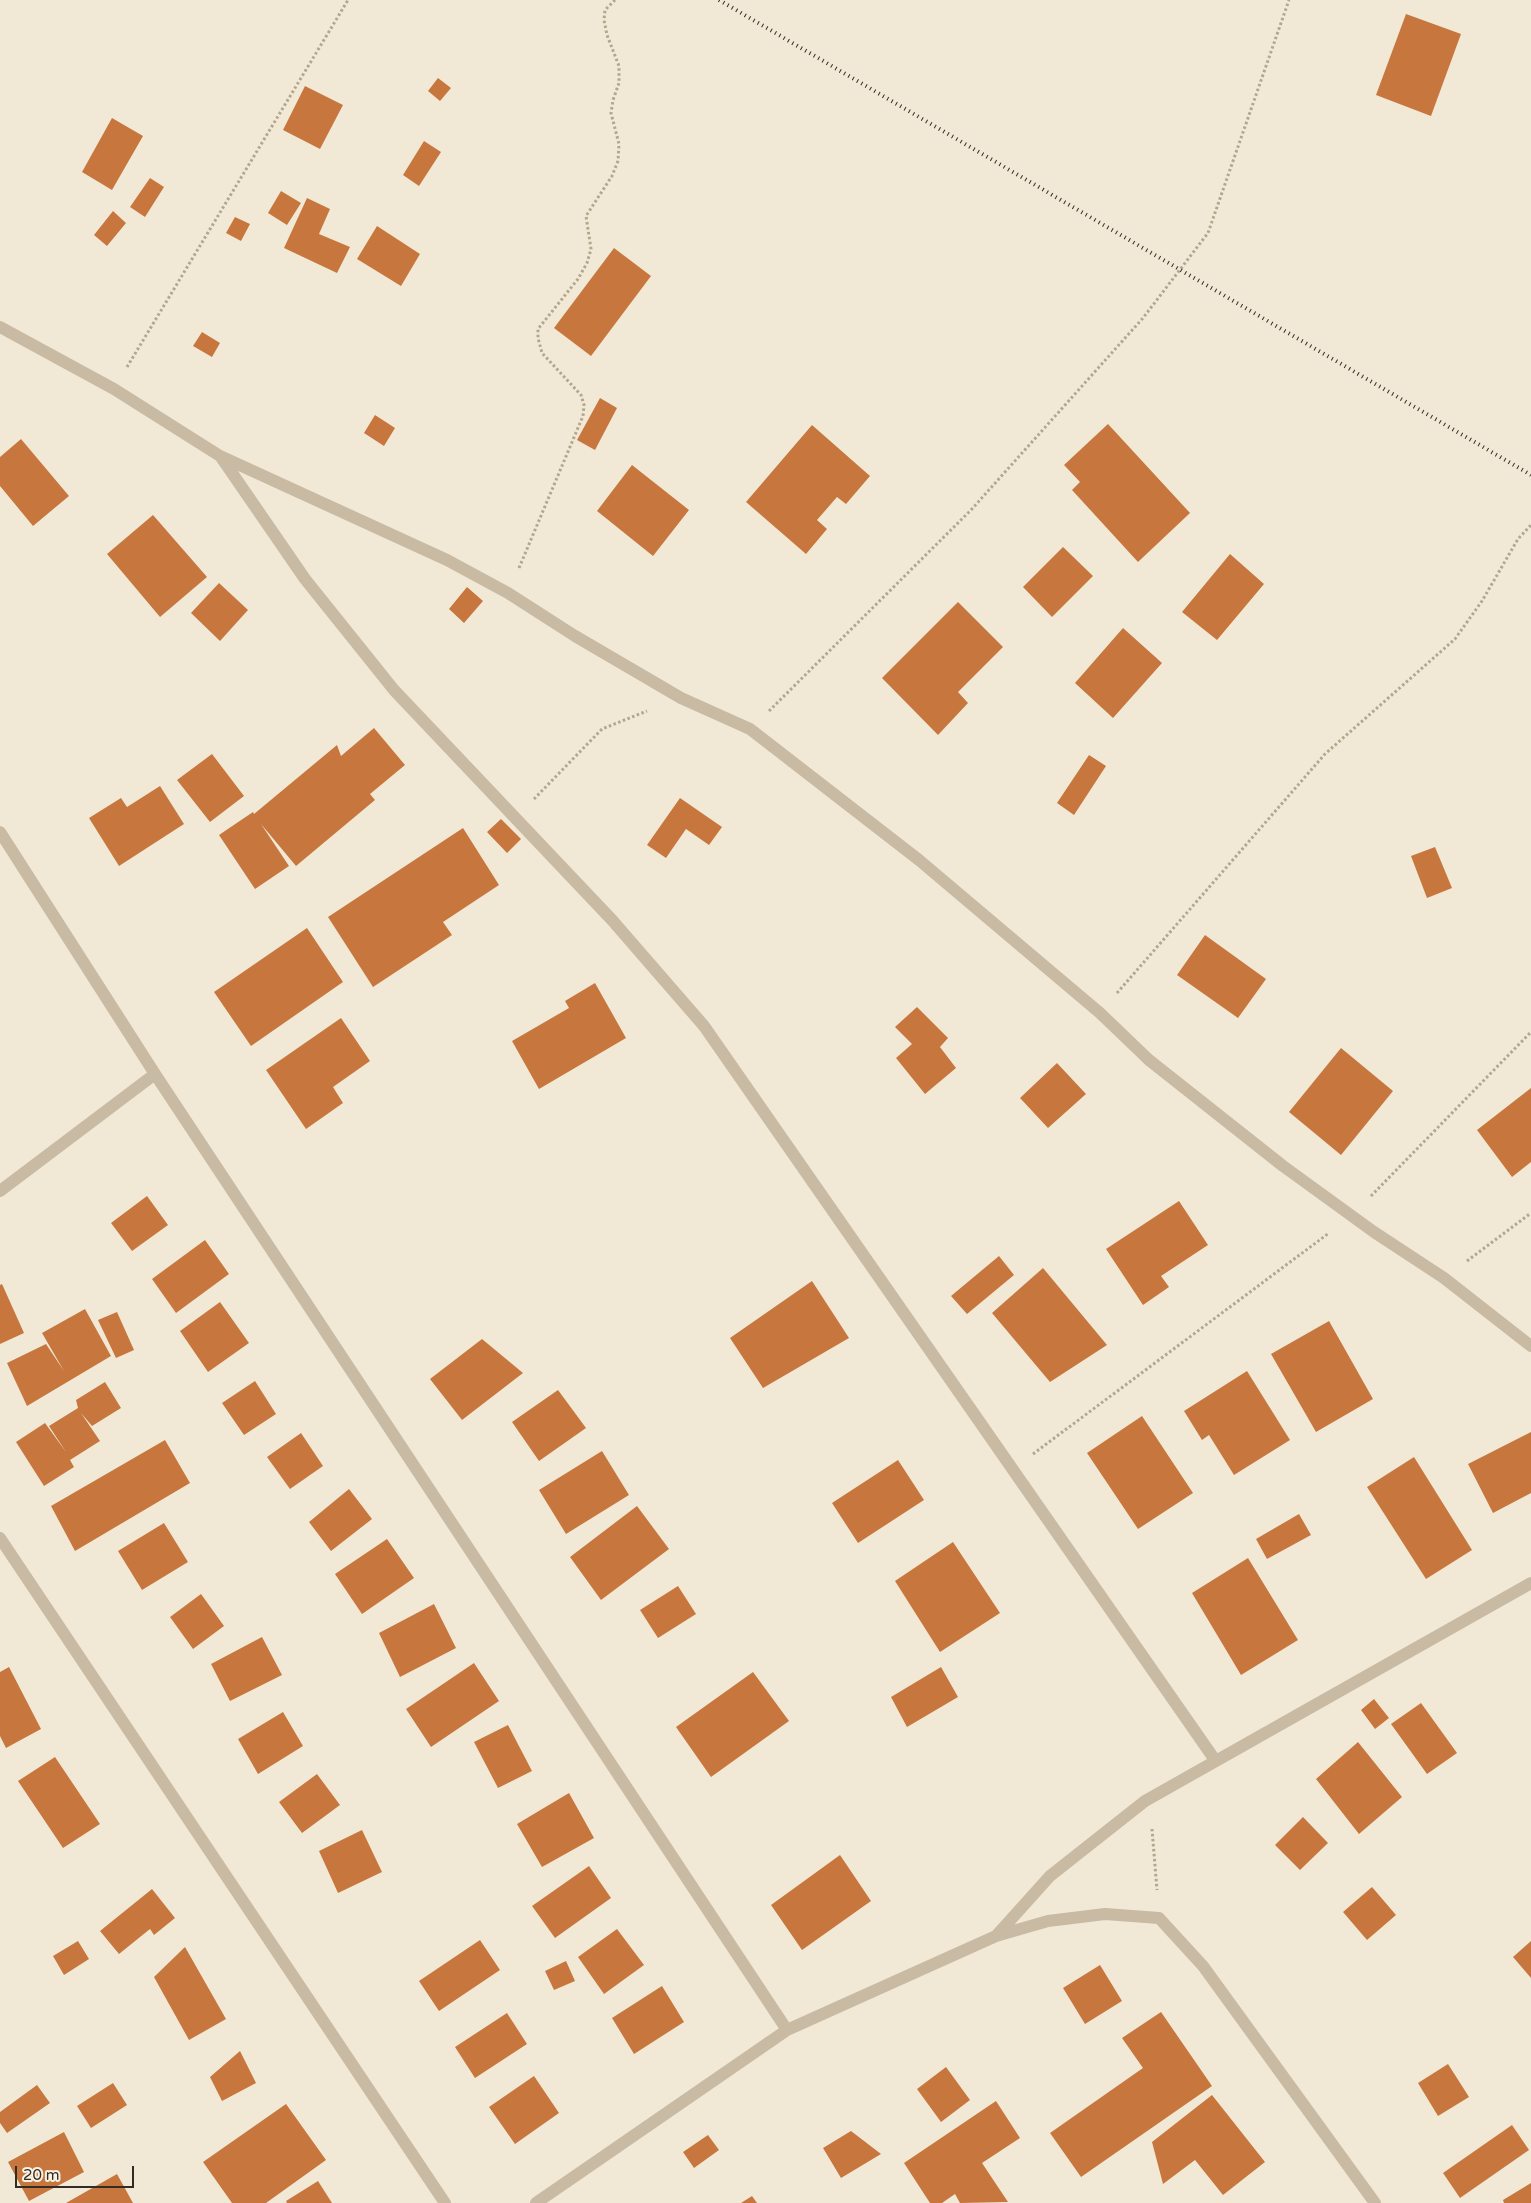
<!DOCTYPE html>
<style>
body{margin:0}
#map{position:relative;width:1531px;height:2203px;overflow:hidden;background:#f1e9d6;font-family:"Varela Round",sans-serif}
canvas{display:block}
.scale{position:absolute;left:15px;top:2166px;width:119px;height:22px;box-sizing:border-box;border:2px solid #332c25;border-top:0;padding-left:6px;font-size:15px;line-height:18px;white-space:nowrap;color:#332c25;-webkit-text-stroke:4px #f9f2e2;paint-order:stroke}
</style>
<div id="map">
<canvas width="1531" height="2203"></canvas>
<div class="scale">20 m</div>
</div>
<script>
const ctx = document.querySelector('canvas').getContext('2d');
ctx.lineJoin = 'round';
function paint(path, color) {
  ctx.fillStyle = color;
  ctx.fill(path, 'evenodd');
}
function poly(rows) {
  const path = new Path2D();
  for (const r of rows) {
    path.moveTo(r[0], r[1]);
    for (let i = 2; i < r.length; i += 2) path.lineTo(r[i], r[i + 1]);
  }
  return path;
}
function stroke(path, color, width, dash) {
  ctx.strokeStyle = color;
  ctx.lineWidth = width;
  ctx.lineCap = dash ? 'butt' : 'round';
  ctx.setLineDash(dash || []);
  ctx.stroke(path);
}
const building = poly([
 [1406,14,1461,34,1431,116,1376,95],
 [438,78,451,88,440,101,428,91],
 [305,86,343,105,320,149,283,130],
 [112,118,143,136,112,190,82,172],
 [424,141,441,152,419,186,403,175],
 [150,178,164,187,145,217,130,207],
 [281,191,301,203,287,225,268,213],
 [307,198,330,209,319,234,350,247,337,273,284,248],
 [113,211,126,223,107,246,94,235],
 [235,217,250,224,241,241,226,233],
 [377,226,420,254,401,286,357,259],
 [614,248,651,276,591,356,554,328],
 [202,332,220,343,212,357,193,346],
 [600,398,617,408,595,450,577,440],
 [375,415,395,428,384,446,364,433],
 [1108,424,1190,513,1138,562,1072,490,1080,482,1064,465],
 [812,425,870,476,846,504,837,497,817,520,827,529,806,554,746,502],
 [21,439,69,496,33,526,0,486,0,457],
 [632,465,689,510,653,556,597,511],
 [153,515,207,577,160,617,107,554],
 [1063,547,1093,576,1052,617,1023,587],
 [1230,554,1264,584,1217,640,1182,612],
 [219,583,248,610,220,641,191,613],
 [467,587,483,601,464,623,449,609],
 [958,602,1003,647,958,692,968,703,938,735,882,678],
 [1123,628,1162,663,1113,718,1075,683],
 [374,728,405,765,370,794,375,800,296,866,261,824,289,866,255,889,219,835,253,812,254,814,337,745,341,756],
 [212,754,244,796,210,822,177,780],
 [1089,755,1106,766,1074,815,1057,803],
 [160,786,184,824,119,866,89,818,121,798,127,807],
 [680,798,722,827,709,845,686,829,666,858,647,845],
 [501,819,521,839,507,853,487,832],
 [463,828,499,885,443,922,452,935,373,987,328,917],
 [1435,847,1452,888,1427,898,1411,856],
 [307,928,343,982,251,1046,214,992],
 [1205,935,1266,979,1238,1018,1177,975],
 [595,983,626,1038,539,1089,512,1041,569,1008,565,1001],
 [917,1007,948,1038,940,1047,956,1068,925,1094,896,1058,912,1044,895,1027],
 [341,1018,370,1061,333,1087,343,1103,306,1129,266,1070],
 [1341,1048,1393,1091,1341,1155,1289,1112],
 [1057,1063,1086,1094,1048,1128,1020,1098],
 [1531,1088,1531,1162,1512,1177,1477,1130],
 [147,1196,168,1225,132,1251,111,1223],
 [1179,1201,1208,1245,1161,1276,1169,1287,1143,1305,1106,1249],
 [205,1240,229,1274,176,1313,152,1279],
 [999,1256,1014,1275,967,1314,951,1296],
 [1043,1268,1107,1345,1050,1382,992,1313],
 [812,1281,849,1338,763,1388,730,1338],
 [2,1284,24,1333,0,1344,0,1285],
 [220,1302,249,1343,208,1372,180,1331],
 [85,1309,111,1356,27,1406,7,1363,46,1344,64,1371,42,1333],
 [117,1312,134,1350,116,1358,98,1320],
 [1329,1321,1373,1399,1316,1432,1271,1354],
 [482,1339,523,1373,462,1420,430,1379],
 [1247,1371,1290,1440,1234,1475,1209,1435,1202,1440,1184,1411],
 [255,1381,276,1414,244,1435,222,1403],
 [105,1382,121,1408,92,1426,81,1413,100,1441,70,1460,74,1467,44,1486,16,1442,45,1423,66,1452,49,1426,78,1408,76,1400],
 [558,1390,586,1428,539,1461,512,1422],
 [1142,1416,1193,1493,1138,1529,1087,1453],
 [1531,1432,1531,1493,1493,1513,1468,1464],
 [301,1433,323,1466,290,1489,267,1457],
 [165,1440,190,1483,75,1551,51,1506],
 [602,1451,629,1495,566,1534,539,1490],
 [1414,1457,1472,1550,1426,1579,1367,1487],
 [898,1460,924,1500,858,1543,832,1503],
 [349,1489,372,1519,331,1551,309,1522],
 [637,1506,669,1549,601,1600,570,1557],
 [1299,1514,1311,1535,1267,1559,1256,1539],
 [164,1523,188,1562,142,1590,118,1551],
 [387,1539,414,1578,362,1614,335,1574],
 [953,1542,1000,1613,940,1652,895,1581],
 [1248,1558,1298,1640,1241,1675,1192,1593],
 [678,1586,696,1614,658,1638,640,1610],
 [201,1594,224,1626,193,1649,170,1617],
 [434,1604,456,1648,400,1677,379,1633],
 [262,1637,282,1675,230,1701,211,1664],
 [474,1663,499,1701,431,1747,406,1709],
 [9,1667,41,1729,6,1748,0,1736,0,1672],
 [941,1667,958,1697,907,1727,891,1697],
 [753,1672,789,1721,711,1777,676,1727],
 [1374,1699,1389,1718,1375,1729,1361,1710],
 [1421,1703,1457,1753,1427,1774,1391,1724],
 [283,1712,303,1746,258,1774,238,1739],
 [508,1725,532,1771,498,1788,474,1742],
 [1358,1742,1402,1797,1359,1834,1316,1779],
 [55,1757,100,1824,63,1848,18,1781],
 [317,1774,340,1805,302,1833,279,1802],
 [569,1793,594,1838,542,1867,517,1824],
 [1303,1817,1328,1843,1300,1870,1275,1845],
 [362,1830,382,1872,338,1893,319,1851],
 [840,1855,871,1901,802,1950,771,1905],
 [589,1866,611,1898,555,1938,532,1906],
 [1372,1887,1396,1915,1367,1940,1343,1912],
 [152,1889,175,1918,154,1935,150,1929,119,1954,100,1931],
 [617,1929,644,1965,604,1994,578,1957],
 [480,1940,500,1970,439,2011,419,1981],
 [78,1941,89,1959,64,1975,53,1956],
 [1531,1941,1531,1978,1513,1957],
 [185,1947,226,2019,189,2040,154,1977],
 [566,1961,575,1981,554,1990,545,1971],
 [1100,1965,1122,2001,1085,2024,1063,1988],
 [662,1986,684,2022,634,2054,612,2018],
 [1161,2012,1212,2086,1081,2177,1050,2133,1143,2068,1122,2038],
 [507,2013,527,2044,475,2078,455,2047],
 [240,2051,256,2083,222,2101,210,2077],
 [1448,2064,1469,2097,1438,2116,1418,2083],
 [946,2067,970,2100,941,2122,917,2089],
 [534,2076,559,2113,515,2144,489,2107],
 [113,2083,127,2105,91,2128,77,2106],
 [37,2085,50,2103,7,2133,0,2123,0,2112],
 [1212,2095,1265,2162,1223,2195,1195,2160,1163,2184,1152,2142],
 [996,2101,1020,2138,982,2163,1008,2202,960,2203,955,2194,942,2203,930,2203,904,2163],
 [286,2104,326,2160,266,2203,232,2203,203,2162],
 [1512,2125,1529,2150,1460,2198,1443,2173],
 [851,2131,881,2154,841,2178,823,2148],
 [64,2132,84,2172,29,2201,8,2162],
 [708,2135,719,2150,694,2168,683,2152],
 [117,2174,133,2203,66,2203],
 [318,2181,332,2203,287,2203,286,2201],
 [1531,2183,1531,2203,1504,2203,1503,2200],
 [752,2196,757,2203,741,2203]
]);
const path = poly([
 [127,367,348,0],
 [519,568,583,416,584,405,581,395,542,353,538,338,538,329,578,279,587,263,591,249,586,216,612,176,618,161,619,144,611,113,613,100,619,83,619,66,607,35,604,20,605,10,615,0],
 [769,711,971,510,1143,318,1208,233,1289,0],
 [534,799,602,729,647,711],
 [1117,993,1325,754,1455,639,1482,601,1518,539,1531,525],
 [1371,1196,1531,1032],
 [1467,1261,1531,1213],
 [1033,1454,1329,1233],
 [1152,1829,1157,1890]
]);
const minor = poly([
 [0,327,114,389,220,456,447,560,508,593,575,636,681,698,750,729,919,860,1100,1013,1149,1060,1283,1166,1374,1232,1444,1278,1531,1346],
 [221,457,305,579,394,690,612,920,704,1026,1215,1760],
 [0,832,155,1074],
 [0,1191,155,1074,787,2030],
 [0,1538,445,2203],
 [996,1936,1050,1876,1145,1801,1531,1583],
 [536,2203,787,2030,996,1936,1048,1921,1105,1914,1159,1918,1203,1966,1375,2203]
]);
const rail = poly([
 [719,0,1531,475]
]);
paint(building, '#c7773e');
stroke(path, '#b4a58d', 3, [2.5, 2.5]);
stroke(minor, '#c8baa3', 12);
stroke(rail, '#332c25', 4, [1, 4]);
</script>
